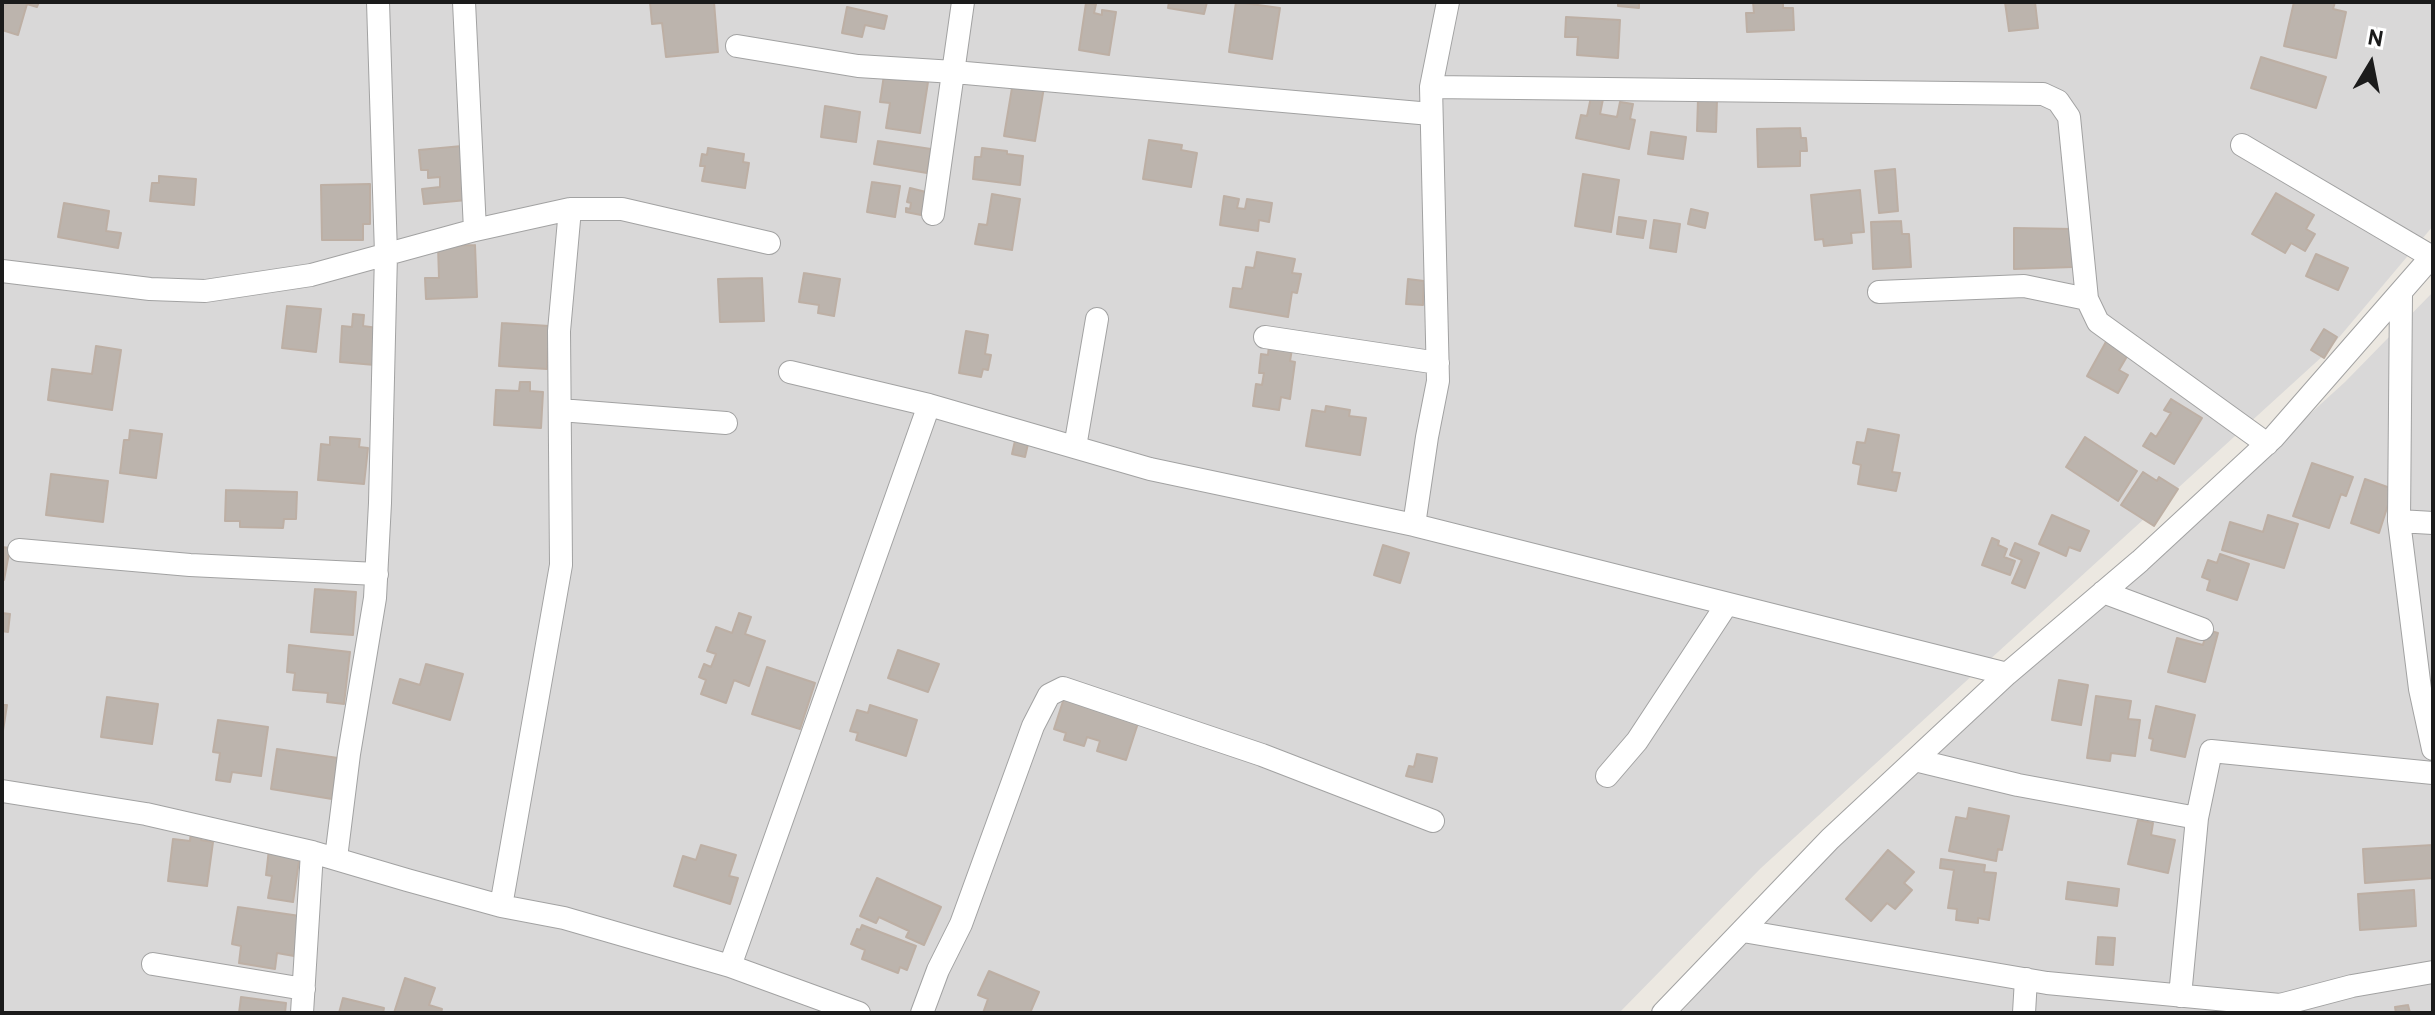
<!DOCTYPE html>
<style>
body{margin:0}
#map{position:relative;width:2435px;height:1015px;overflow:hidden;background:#ece8e1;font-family:Overpass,sans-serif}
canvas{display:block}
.frame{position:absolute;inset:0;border:4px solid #1b1b1b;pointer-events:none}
.north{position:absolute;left:2331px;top:24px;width:80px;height:80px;-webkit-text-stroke:6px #fff;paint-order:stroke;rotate:10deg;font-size:22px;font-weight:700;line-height:32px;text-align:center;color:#1b1b1b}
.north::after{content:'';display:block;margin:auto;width:28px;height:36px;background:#1b1b1b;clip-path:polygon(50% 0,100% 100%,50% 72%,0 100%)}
</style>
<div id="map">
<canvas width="2435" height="1015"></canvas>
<div class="frame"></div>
<div class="north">N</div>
</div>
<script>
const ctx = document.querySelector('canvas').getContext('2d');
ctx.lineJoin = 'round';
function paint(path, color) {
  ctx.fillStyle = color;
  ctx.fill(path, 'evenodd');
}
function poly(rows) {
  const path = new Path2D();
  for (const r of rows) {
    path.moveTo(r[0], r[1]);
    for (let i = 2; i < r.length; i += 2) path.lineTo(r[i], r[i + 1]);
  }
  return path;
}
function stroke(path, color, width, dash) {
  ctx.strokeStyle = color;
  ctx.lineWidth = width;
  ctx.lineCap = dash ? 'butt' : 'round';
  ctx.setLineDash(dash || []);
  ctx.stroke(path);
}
const residential = poly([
 [2,2,2433,2,2433,226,2325,354,1761,868,1619,1013,2,1013],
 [2433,292,2433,1013,1680,1013,1833,848,2345,382]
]);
const building = poly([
 [2,2,39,2,37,7,27,4,18,35,2,30,2,2],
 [650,2,714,2,718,52,666,57,662,23,652,24,650,2],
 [1169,2,1207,2,1204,14,1168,8,1169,2],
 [1236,2,1280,8,1272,59,1229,52,1236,2],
 [1618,2,1639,2,1639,8,1618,6,1618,2],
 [1753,2,1783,2,1783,8,1793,8,1794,30,1747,32,1746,13,1754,13,1753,2],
 [2005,2,2035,2,2038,28,2009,31,2005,2],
 [2294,2,2335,2,2333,9,2346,12,2336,58,2284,46,2294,2],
 [1086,3,1096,4,1094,13,1102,15,1102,10,1116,12,1109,55,1079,50,1086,3],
 [847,7,887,16,884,29,865,25,862,37,842,33,847,7],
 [1566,17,1620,20,1618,58,1577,55,1578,37,1565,37,1566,17],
 [2261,57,2326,77,2316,108,2251,88,2261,57],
 [884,75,928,82,920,133,886,128,890,103,880,102,884,75],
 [1013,82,1044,87,1035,141,1004,136,1013,82],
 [1591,97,1603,99,1600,114,1617,117,1620,102,1633,104,1630,119,1635,120,1629,149,1576,138,1581,115,1587,116,1591,97],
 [1698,99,1717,100,1716,132,1697,131,1698,99],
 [825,106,860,112,856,142,821,137,825,106],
 [1800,128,1801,138,1806,138,1807,151,1800,151,1800,166,1758,167,1757,129,1800,128],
 [1651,132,1686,137,1683,159,1648,154,1651,132],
 [1149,140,1182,145,1181,150,1197,153,1191,187,1143,179,1149,140],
 [878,141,931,149,927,173,874,164,878,141],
 [462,146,467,200,424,204,422,189,440,187,440,177,428,178,428,170,421,170,419,150,462,146],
 [708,148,744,154,743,162,749,163,745,188,702,181,705,166,700,166,702,154,707,155,708,148],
 [982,148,1007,151,1007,154,1023,156,1020,185,973,179,975,157,981,157,982,148],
 [1895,169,1898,211,1879,213,1875,171,1895,169],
 [1583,174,1619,180,1611,232,1575,226,1583,174],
 [159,176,196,179,194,205,150,201,152,183,159,183,159,176],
 [872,182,900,186,895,217,867,212,872,182],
 [370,184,370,224,363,224,363,240,322,240,321,185,370,184],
 [910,188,926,192,921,215,906,212,906,208,910,209,911,203,907,202,910,188],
 [1860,190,1864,232,1851,233,1852,243,1824,246,1823,239,1815,240,1811,195,1860,190],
 [2276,193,2314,215,2306,229,2315,234,2305,251,2291,243,2285,253,2252,234,2276,193],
 [992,194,1020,199,1012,250,975,244,979,224,987,225,992,194],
 [1224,196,1239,199,1237,208,1245,209,1247,199,1272,203,1269,222,1259,220,1258,231,1220,225,1224,196],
 [64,203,109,211,106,231,121,233,118,248,58,237,64,203],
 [1691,209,1708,213,1705,228,1688,224,1691,209],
 [1619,217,1646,221,1643,238,1617,234,1619,217],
 [1654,220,1680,224,1676,252,1650,248,1654,220],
 [1901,221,1902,234,1909,234,1911,267,1873,269,1871,222,1901,221],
 [2014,228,2073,229,2073,267,2014,269,2014,228],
 [475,245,477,297,426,299,425,278,439,278,438,246,475,245],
 [1257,252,1295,259,1292,273,1301,274,1297,293,1292,292,1288,317,1230,307,1233,288,1242,289,1246,267,1254,268,1257,252],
 [2316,254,2348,268,2338,290,2306,276,2316,254],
 [804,273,840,279,834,316,818,313,819,305,799,302,804,273],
 [762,278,764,321,720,322,718,279,762,278],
 [1408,279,1424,281,1423,305,1406,304,1408,279],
 [287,306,321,309,316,352,282,348,287,306],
 [353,314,364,315,363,326,378,328,375,365,340,362,342,326,352,327,353,314],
 [502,323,549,326,547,369,499,366,502,323],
 [2324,329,2337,337,2324,358,2311,350,2324,329],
 [966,331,988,335,985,354,991,355,988,370,983,369,981,377,959,373,966,331],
 [2107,340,2129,353,2119,370,2128,375,2118,393,2087,376,2107,340],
 [1269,345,1292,349,1290,361,1295,362,1290,399,1281,397,1279,410,1253,406,1256,384,1262,385,1264,373,1259,373,1261,354,1268,355,1269,345],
 [96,346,121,350,112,410,48,400,52,369,92,374,96,346],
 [520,382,530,382,530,391,543,392,541,428,494,425,496,390,519,391,520,382],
 [2171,399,2202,418,2174,464,2143,446,2151,433,2156,437,2171,413,2164,410,2171,399],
 [1326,406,1350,410,1349,416,1366,418,1360,455,1306,446,1312,410,1325,412,1326,406],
 [1868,429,1899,435,1892,472,1900,473,1896,491,1858,484,1861,465,1853,463,1857,442,1865,443,1868,429],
 [130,430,162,434,156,478,120,473,124,440,129,440,130,430],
 [1017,432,1030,435,1025,457,1012,454,1017,432],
 [330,437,360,439,359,447,368,448,364,484,318,480,321,444,330,445,330,437],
 [2085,437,2137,471,2118,501,2066,467,2085,437],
 [2312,463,2353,477,2346,496,2341,494,2329,528,2293,516,2312,463],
 [2143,472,2157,481,2159,477,2178,489,2154,526,2121,505,2143,472],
 [51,474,108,481,103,522,46,515,51,474],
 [2365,479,2393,489,2379,533,2351,523,2365,479],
 [226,490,297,492,296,519,284,519,283,528,240,527,240,521,225,521,226,490],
 [2052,515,2089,531,2080,551,2069,547,2066,556,2039,544,2052,515],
 [2268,515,2298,524,2284,568,2222,550,2230,522,2263,532,2268,515],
 [1992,538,1999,541,1998,545,2007,549,2004,557,2015,561,2010,575,1982,565,1992,538],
 [2015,543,2039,553,2025,588,2012,583,2022,560,2010,555,2015,543],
 [1383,545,1409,553,1400,583,1374,575,1383,545],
 [2,547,10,548,4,580,2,580,2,547],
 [2220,554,2249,564,2237,600,2207,590,2210,580,2202,577,2208,560,2217,563,2220,554],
 [315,589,356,592,353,635,311,632,315,589],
 [2,613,10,614,8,632,2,631,2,613],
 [739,613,751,617,745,634,765,641,749,686,734,680,726,703,701,694,706,680,699,677,704,664,711,667,716,654,707,651,716,627,732,633,739,613],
 [2207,630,2218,633,2205,682,2168,672,2177,638,2203,645,2207,630],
 [289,645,350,652,344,704,327,702,328,693,293,690,295,673,287,672,289,645],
 [898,650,939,664,928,692,888,678,898,650],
 [426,664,463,674,450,720,393,703,400,679,420,685,426,664],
 [767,667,815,683,800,729,752,714,767,667],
 [2059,680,2088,685,2081,725,2052,720,2059,680],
 [1066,692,1140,717,1126,760,1097,751,1100,741,1087,737,1084,746,1064,740,1066,733,1054,729,1066,692],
 [2096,696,2131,701,2128,719,2140,720,2135,756,2111,753,2110,761,2087,758,2096,696],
 [107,697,158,704,152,744,101,737,107,697],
 [2,705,7,705,2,737,2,705],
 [870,705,917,720,906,756,856,740,858,733,850,731,857,710,868,713,870,705],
 [2156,706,2195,715,2185,757,2151,750,2153,739,2149,738,2156,706],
 [218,720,268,727,261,776,232,772,230,782,216,780,220,753,213,752,218,720],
 [277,749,338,758,332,799,271,789,277,749],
 [1417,754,1437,758,1432,782,1406,776,1409,766,1414,767,1417,754],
 [1969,808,2009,816,2002,850,1998,849,1996,861,1949,851,1956,817,1967,819,1969,808],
 [2138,820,2153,823,2151,835,2175,840,2168,873,2128,864,2138,820],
 [191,832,202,833,201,840,213,842,207,886,168,881,173,839,190,841,191,832],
 [701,845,736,855,729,876,738,878,730,904,674,886,683,856,696,860,701,845],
 [2433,845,2433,878,2365,883,2363,849,2433,845],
 [269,849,300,854,293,902,268,898,272,876,266,875,269,849],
 [1888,850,1914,872,1904,883,1912,890,1895,909,1887,903,1871,921,1846,899,1888,850],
 [1941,859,1985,865,1984,872,1996,873,1989,920,1978,918,1978,923,1956,920,1957,909,1948,908,1954,870,1940,868,1941,859],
 [877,878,941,907,924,945,906,937,909,931,879,917,876,923,860,916,877,878],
 [2068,882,2119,889,2117,906,2066,899,2068,882],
 [2414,890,2416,926,2360,930,2358,894,2414,890],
 [238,907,300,916,294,956,277,953,275,969,239,963,241,946,232,944,238,907],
 [862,925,916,946,907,970,900,967,898,973,862,959,865,950,851,944,857,929,860,930,862,925],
 [2098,937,2115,938,2113,965,2096,964,2098,937],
 [989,971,1039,992,1030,1013,983,1013,988,999,978,995,989,971],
 [405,978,435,988,429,1005,442,1009,441,1013,394,1013,405,978],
 [241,997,286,1003,285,1013,239,1013,241,997],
 [343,998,384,1008,383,1013,339,1013,343,998],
 [2408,1005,2410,1013,2396,1013,2395,1007,2408,1005]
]);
const minor = poly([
 [464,2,475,230,570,209,622,209,769,243],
 [737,46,858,66,954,72,1431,114],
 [1431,87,2043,94,2058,101,2069,117,2087,299,2098,322,2267,444],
 [2242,145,2432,257],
 [933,214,963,2],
 [2,271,150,289,205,291,311,275,475,230],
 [1879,292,2024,286,2087,299],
 [2401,294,2399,521,2420,689,2433,749],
 [1265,337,1438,363],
 [790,372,929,405,1150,469,1414,525,2007,674],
 [560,410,726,423],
 [1075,447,1097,319],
 [2399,521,2433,523],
 [1414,525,1427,437,1438,381,1431,87,1448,2],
 [19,550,190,565,377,574],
 [2103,592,2202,629],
 [1915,760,2018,785,2197,818],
 [1607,776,1637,741,1727,604],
 [2,791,146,814,312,852,407,880,501,906,564,918,730,966,859,1013],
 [336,858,349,754,375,598,380,503,386,254,378,2],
 [501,906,561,565,559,331,570,209],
 [1743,931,2047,983,2280,1005],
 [153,964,304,989],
 [730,966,929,405],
 [2180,996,2197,818,2211,751,2433,773],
 [302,1013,312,852],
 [922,1013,938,970,961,924,1033,726,1049,695,1063,688,1262,755,1433,821],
 [1663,1013,1830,839,2007,674,2140,561,2273,438,2433,255],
 [2024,1013,2026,979],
 [2279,1013,2280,1005,2352,986,2433,972]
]);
paint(residential, '#d9d8d8');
paint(building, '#bcb4ad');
stroke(building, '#bdafa4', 2);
stroke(minor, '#a2a2a2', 24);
stroke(minor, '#fff', 22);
</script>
